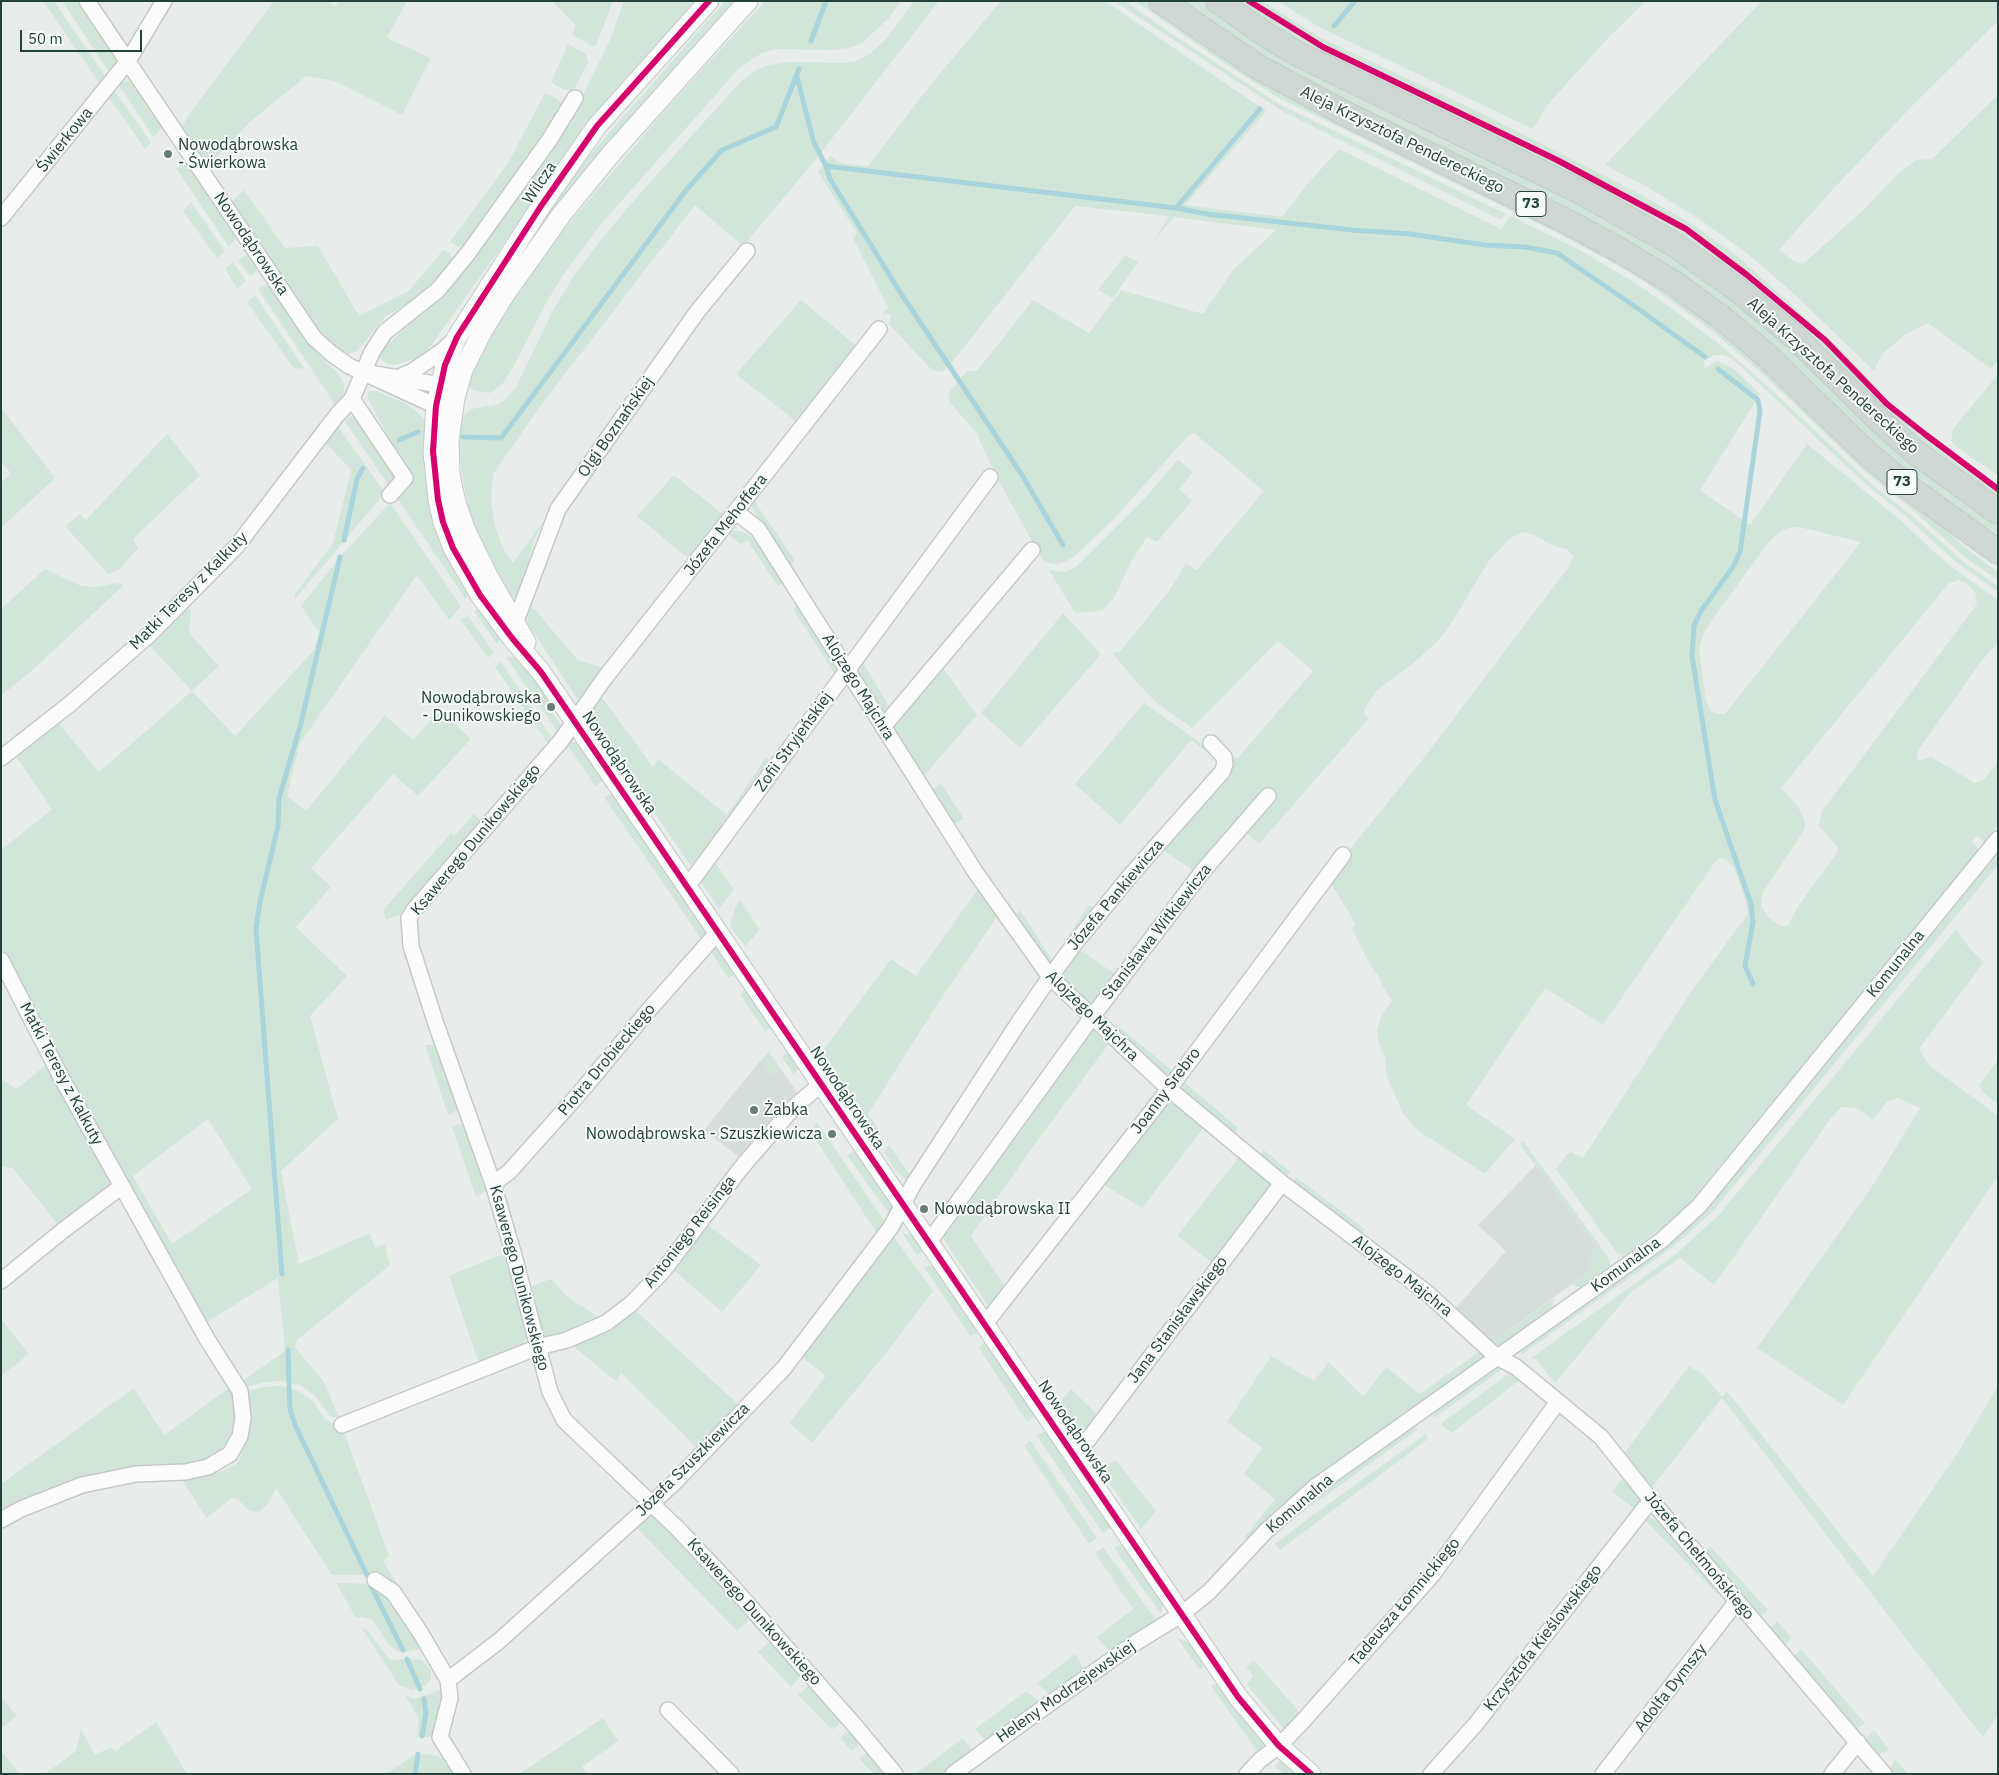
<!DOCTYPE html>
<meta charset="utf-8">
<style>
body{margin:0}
#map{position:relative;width:1999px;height:1775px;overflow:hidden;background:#e8edeb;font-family:"IBM Plex Sans",sans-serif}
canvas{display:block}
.frame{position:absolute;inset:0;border:2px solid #24423a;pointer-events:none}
.scale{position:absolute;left:20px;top:30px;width:122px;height:22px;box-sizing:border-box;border:2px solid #24423a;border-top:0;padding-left:6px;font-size:15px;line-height:18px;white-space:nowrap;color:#24423a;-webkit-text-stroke:4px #f7fbf9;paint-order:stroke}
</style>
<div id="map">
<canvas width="1999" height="1775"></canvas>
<div class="frame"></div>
<div class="scale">50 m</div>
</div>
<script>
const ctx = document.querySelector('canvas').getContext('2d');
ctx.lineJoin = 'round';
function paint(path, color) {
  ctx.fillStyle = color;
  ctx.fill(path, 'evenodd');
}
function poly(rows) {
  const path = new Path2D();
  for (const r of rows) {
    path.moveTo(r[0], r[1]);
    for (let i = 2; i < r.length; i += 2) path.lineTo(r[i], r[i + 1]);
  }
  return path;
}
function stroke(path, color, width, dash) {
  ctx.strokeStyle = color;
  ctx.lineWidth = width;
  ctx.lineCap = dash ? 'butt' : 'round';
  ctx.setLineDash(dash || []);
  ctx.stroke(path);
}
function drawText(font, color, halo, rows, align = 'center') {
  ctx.font = font + ' "IBM Plex Sans",sans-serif';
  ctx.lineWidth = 4;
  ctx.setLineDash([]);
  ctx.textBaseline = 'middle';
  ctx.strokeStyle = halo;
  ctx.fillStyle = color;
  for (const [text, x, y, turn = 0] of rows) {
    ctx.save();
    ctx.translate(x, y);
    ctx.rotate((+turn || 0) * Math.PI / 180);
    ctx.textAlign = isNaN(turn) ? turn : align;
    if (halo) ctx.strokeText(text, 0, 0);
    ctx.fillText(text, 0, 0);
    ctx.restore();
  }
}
const built = poly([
 [760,1061,772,1076,781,1069,798,1094,743,1160,704,1130],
 [1536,1165,1596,1246,1587,1273,1491,1343,1454,1310,1506,1251,1478,1225]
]);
const green = poly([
 [43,1,54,1,105,76,100,84],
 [62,1,76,1,116,60,109,72],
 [274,1,327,1,335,7,339,1,407,1,387,38,431,58,402,115,335,81,306,76,251,121,207,166,181,128,190,113],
 [552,1,613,1,596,46,591,46,572,34,576,26],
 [624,1,696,1,604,103,428,350,418,358,398,364,389,365,380,359,379,353,415,318,522,185,584,93,610,40],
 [725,1,735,1,616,135,526,253,520,249,589,156],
 [765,1,901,1,888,19,862,43,849,48,832,50,776,49,762,53,740,67,602,223,563,275,546,303,516,362,504,382,490,393,475,391,468,386,468,376,481,348,541,256,668,107],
 [914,1,939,1,813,163,743,246,695,205,542,404,493,474,491,501,495,526,503,548,513,563,546,517,535,538,529,560,527,581,519,598,516,600,512,597,485,550,469,510,462,476,459,443,461,420,465,413,472,409,499,404,507,398,516,387,552,312,575,274,603,237,643,190,741,81,758,69,769,65,790,62,843,63,857,61,871,53,887,38],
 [1001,1,1105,1,1266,111,1185,205,1282,217,1306,186,1339,149,1501,229,1510,216,1576,248,1637,284,1682,316,1724,348,1776,394,1876,488,1910,514,1965,563,1998,586,1998,592,1957,563,1904,515,1863,482,1734,360,1724,355,1715,355,1704,360,1705,368,1717,361,1734,369,1760,394,1700,490,1750,525,1807,444,1904,523,1930,548,1953,568,1998,600,1998,642,1980,663,1917,752,1918,761,1931,757,1975,783,1984,779,1998,762,1998,825,1984,842,1977,836,1972,841,1979,849,1681,1213,1624,1256,1617,1253,1556,1169,1567,1154,1571,1152,1583,1158,1695,986,1748,914,1743,893,1734,868,1726,860,1720,858,1715,862,1603,1025,1545,988,1466,1105,1515,1139,1485,1174,1417,1130,1404,1115,1387,1077,1385,1057,1379,1045,1377,1030,1381,1017,1392,1001,1383,987,1378,975,1372,968,1352,929,1356,924,1329,881,1349,855,1351,848,1422,760,1568,568,1573,556,1566,549,1554,546,1532,534,1522,532,1509,539,1488,562,1454,619,1438,641,1410,666,1376,691,1365,708,1364,714,1369,718,1259,844,1243,830,1195,872,1160,848,1227,751,1237,759,1313,671,1278,641,1192,728,1158,704,1139,685,1112,653,1120,651,1136,632,1169,591,1186,563,1197,570,1264,491,1194,433,1187,437,1114,519,1076,555,1065,562,1056,564,1049,563,1043,560,1035,547,995,474,976,432,950,403,948,396,951,390,967,371,977,371,1033,300,1089,333,1121,290,1203,314,1233,270,1276,230,1174,217,1154,241,1169,216,1075,206,954,360,942,372,935,371,929,367,889,324,891,316,887,313,882,315,888,307,853,238,857,233,818,172,830,156,840,163,868,166,932,83],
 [1799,527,1861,542,1725,714,1717,714,1711,711,1706,700,1699,649,1704,633,1719,610,1769,542,1780,532,1788,528],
 [1959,580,1967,584,1975,592,1977,604,1822,811,1819,826,1837,847,1838,851,1797,908,1788,926,1781,926,1768,917,1761,905,1762,894,1805,829,1805,821,1797,805,1781,788,1949,583],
 [1114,1,1125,1,1172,34,1279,104,1506,214,1501,220,1282,111],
 [1135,1,1147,1,1220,53,1623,261,1715,324,1909,499,1972,553,1998,572,1998,580,1967,559,1909,507,1865,472,1764,375,1712,331,1648,284,1608,260,1549,229,1277,97,1218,59],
 [1179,1,1201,1,1254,38,1628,228,1724,291,1971,506,1998,524,1998,540,1895,464,1745,325,1277,68],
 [1234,1,1245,1,1295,33,1331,53,1563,166,1679,229,1728,263,1772,298,1814,334,1885,404,1916,431,1947,456,1998,492,1998,501,1924,448,1787,319,1324,57],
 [1253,1,1262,1,1319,37,1481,113,1566,156,1636,192,1695,226,1741,259,1843,352,1892,403,1779,296,1739,264,1683,226,1548,152,1309,36],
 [1278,1,1646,1,1610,36,1548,104,1533,129,1319,27],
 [1762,1,1998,1,1998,21,1912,106,1835,187,1779,250,1792,260,1803,264,1863,210,1899,173,1916,160,1932,159,1998,95,1998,360,1991,369,1928,323,1906,334,1882,354,1874,371,1793,293,1749,255,1701,220,1647,187,1605,165],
 [568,44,586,54,588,63,573,91,562,89,551,82],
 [129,80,134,84,162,127,154,138,118,84],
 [114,90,151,142,145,149,107,95],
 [545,93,556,98,562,104,561,111,500,198,495,198,487,210,485,220,466,244,459,247,450,242,508,163],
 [182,164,195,172,237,237,229,247,176,168],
 [244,190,285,248,318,246,359,316,409,291,443,250,450,253,452,258,447,270,424,293,385,317,357,351,348,354,339,349,319,330,231,202],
 [191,202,225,251,217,258,183,211],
 [246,255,249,256,257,268,256,272,250,277,238,260],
 [1125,255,1138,262,1113,298,1098,290],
 [233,262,246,281,237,289,225,269],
 [265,285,269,286,314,350,339,375,344,383,344,392,336,406,258,289],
 [255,295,304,368,294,369,247,302],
 [801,300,857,346,798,423,736,374],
 [1998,374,1998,475,1958,448,1951,441,1953,429],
 [370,391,375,391,405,403,417,412,424,420,469,593,465,598,397,498,404,491,405,485,413,475,387,435,367,396,367,392],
 [3,410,55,478,1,528,1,483,11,473,1,462,1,413],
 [355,416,399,479,390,487,346,423,346,420,350,417],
 [339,428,385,493,296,598,294,595,333,543,351,470,325,442,335,430],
 [167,434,200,475,133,539,138,548,119,570,108,574,65,526,80,514,86,520],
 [1178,459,1193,472,1179,489,1192,501,1157,542,1147,537,1132,560,1114,598,1102,611,1075,613,1049,570,1065,572,1076,567,1146,497],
 [674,475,725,516,691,561,637,516],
 [753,499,795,561,789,566,754,512,751,505],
 [390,503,461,606,449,620,417,575,300,743,287,796,306,811,385,715,413,740,440,710,471,739,418,796,393,774,311,868,331,887,296,927,347,976,310,1016,338,1119,281,1171,299,1264,370,1233,375,1248,385,1244,390,1265,297,1340,295,1348,323,1380,340,1419,330,1416,315,1396,300,1385,281,1381,266,1382,243,1388,241,1382,285,1351,278,1278,205,1323,125,1180,1,947,1,850,52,809,15,755,57,721,99,772,192,691,148,644,187,606,191,610,189,633,219,666,192,691,235,736,314,650,319,632,301,606,340,557],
 [208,1119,252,1189,172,1244,133,1176],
 [734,531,743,532,752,537,783,583,778,586,748,541,740,544,727,533],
 [45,569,81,586,96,587,118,583,124,585,36,667,1,696,1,609],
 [530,604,578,660,604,668,584,696,579,699,576,697,527,623],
 [797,606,839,671,836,676,793,609],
 [483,608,504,635,497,644,474,611],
 [1063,613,1101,654,1020,748,981,713],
 [468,616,494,653,488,658,461,620],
 [519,656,550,699,547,704,564,730,559,734,506,657],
 [860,657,892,711,884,715,856,671],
 [501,662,553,740,549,745,495,667],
 [941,665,977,715,922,778,891,726],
 [601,696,653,767,658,759,727,815,766,757,774,763,693,869,587,714],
 [1144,703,1211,750,1222,762,1051,965,1047,964,1014,918,1020,910,1052,960,1088,906,1099,906,1219,762,1191,740,1120,825,1075,784],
 [573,741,578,744,604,780,595,786,566,743],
 [941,783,964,819,953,825,931,791],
 [613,793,708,932,702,940,604,797],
 [474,814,483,822,400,915,386,920,383,910,451,833,454,836],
 [1998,853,1998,865,1713,1211,1674,1246,1521,1355,1523,1347,1674,1238,1711,1204],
 [713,859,734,890,719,908,698,878],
 [978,889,997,917,944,994,868,1114,880,1132,874,1139,820,1058,820,1054,891,959,916,976],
 [740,900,760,930,745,946,730,926,735,908],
 [1956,929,1969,948,1984,962,1919,1049,1929,1065,1998,1116,1998,1176,1843,1405,1757,1348,1871,1188,1920,1108,1898,1098,1887,1102,1873,1120,1856,1108,1841,1107,1831,1118,1714,1285,1680,1258,1630,1293,1555,1383,1539,1363,1535,1359,1530,1359,1677,1253,1718,1216],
 [713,947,718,947,736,974,728,978,709,949],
 [1077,948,1117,975,1100,999,1090,1006,1061,978,1063,970],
 [746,989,772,1026,765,1032,740,994],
 [1117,1025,1173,1071,1164,1077,1112,1031],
 [1093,1030,1108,1045,1032,1148,971,1236,1007,1289,989,1307,944,1240,943,1235,1086,1033],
 [425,1045,433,1045,439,1048,459,1110,448,1115],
 [769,1052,781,1069,772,1076,760,1061],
 [788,1052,800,1068,793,1074,782,1057],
 [1998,1060,1998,1102,1992,1100,1983,1092,1979,1085],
 [46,1065,108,1176,110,1186,58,1225,13,1168,1,1166,1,1079,16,1089],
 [1181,1079,1238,1128,1233,1135,1179,1089],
 [1169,1103,1175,1103,1204,1127,1142,1208,1104,1185,1162,1108],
 [817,1122,887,1225,878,1235,810,1131],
 [458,1124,463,1126,486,1191,476,1197,452,1127],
 [1523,1141,1609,1258,1610,1266,1580,1287,1571,1285,1587,1273,1596,1246,1520,1145],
 [889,1145,911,1176,907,1180,895,1170,884,1151],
 [855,1150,893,1206,891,1217,847,1155],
 [1264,1150,1290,1172,1285,1179,1258,1157],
 [1239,1157,1270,1183,1271,1189,1215,1265,1177,1236],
 [1296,1177,1365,1229,1362,1234,1360,1234,1294,1185,1294,1181],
 [704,1222,761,1265,722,1312,670,1267],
 [902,1233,913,1235,924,1250,917,1255],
 [894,1237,933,1291,887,1352,812,1443,789,1423,826,1376,801,1356],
 [504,1255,509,1260,528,1336,524,1344,518,1349,479,1363,449,1276,492,1258],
 [933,1264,978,1329,975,1334,970,1336,925,1268],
 [551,1279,568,1297,601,1319,549,1339,543,1335,539,1329,531,1286],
 [1554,1298,1552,1308,1501,1345,1495,1346,1491,1343],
 [636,1311,740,1406,698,1449,621,1373,617,1380,614,1380,571,1344],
 [1,1319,29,1354,1,1376],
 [986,1341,1035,1416,1027,1422,979,1348],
 [1480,1351,1482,1358,1416,1407,1247,1541,1244,1538,1275,1499,1244,1474,1262,1448,1227,1422,1271,1356,1314,1381,1329,1362,1363,1397,1386,1367,1420,1394],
 [1502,1366,1505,1367,1434,1418,1432,1413,1496,1367],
 [1689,1366,1704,1375,1722,1397,1727,1391,1873,1576,1957,1454,1998,1386,1998,1715,1983,1737,1897,1627,1722,1398,1650,1490,1623,1455],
 [1513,1371,1521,1379,1452,1433,1440,1424],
 [280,1386,298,1391,313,1401,325,1419,343,1429,389,1556,383,1561,453,1671,447,1668,379,1577,367,1575,332,1575,276,1488,268,1504,259,1512,250,1511,237,1499,232,1498,206,1518,182,1479,222,1471,236,1464,240,1459,248,1431,249,1407,245,1392,262,1387],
 [134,1388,164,1435,229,1388,235,1403,238,1418,232,1441,213,1457,195,1463,153,1468,1,1512,1,1484],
 [1071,1389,1101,1418,1080,1440,1057,1405],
 [1414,1427,1418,1429,1285,1525,1321,1493],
 [1046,1431,1112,1527,1103,1533,1036,1435],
 [1426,1434,1428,1439,1280,1550,1275,1544,1313,1515],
 [1030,1440,1097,1538,1089,1544,1024,1446],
 [1115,1459,1156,1511,1141,1529,1102,1472],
 [1622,1479,1643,1497,1637,1511,1612,1491],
 [653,1515,749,1615,748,1621,737,1631,636,1527,647,1517],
 [1650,1517,1664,1525,1720,1591,1717,1594,1644,1519],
 [1123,1543,1162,1598,1163,1606,1161,1614,1114,1548],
 [1710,1546,1768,1610,1760,1617,1704,1554],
 [1103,1547,1156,1620,1109,1651,1097,1637,1133,1609,1095,1553],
 [336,1583,375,1584,390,1595,421,1649,406,1652,397,1651,389,1645,373,1621,363,1617,356,1618],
 [1777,1621,1792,1638,1783,1646,1769,1629],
 [361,1627,369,1632,385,1654,391,1660,420,1659,426,1664,431,1671,431,1679,426,1685,413,1690,399,1685],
 [1177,1638,1190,1643,1205,1665,1200,1670],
 [769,1642,775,1643,799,1671,799,1678,791,1687,758,1652],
 [1801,1649,1865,1723,1855,1730,1793,1657],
 [1075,1654,1084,1668,1049,1694,1037,1683],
 [1254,1660,1301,1714,1285,1730,1247,1685,1253,1675,1246,1667],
 [1214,1684,1218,1684,1265,1744,1262,1748,1257,1751,1211,1686],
 [813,1686,840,1717,839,1724,832,1730,798,1695,807,1687],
 [445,1688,437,1731,430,1737,417,1737,419,1719,405,1695,415,1699],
 [1026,1691,1039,1701,986,1741,975,1729],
 [1,1697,17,1716,1,1728],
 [603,1718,618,1741,582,1767,587,1774,519,1774],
 [156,1722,187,1774,45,1774,76,1751,81,1729,95,1755,111,1747,115,1751],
 [1874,1730,1889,1750,1877,1756,1863,1741],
 [846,1732,853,1732,860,1740,857,1747,852,1751,840,1738],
 [963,1738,972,1751,942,1774,915,1774],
 [1,1750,19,1774,1,1774],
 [867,1753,872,1754,889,1774,874,1774,859,1759],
 [425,1754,438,1756,447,1761,456,1774,386,1774,412,1756],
 [1281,1759,1298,1774,1284,1774,1275,1766],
 [1895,1759,1902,1767,1908,1774,1893,1774,1890,1770]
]);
const stream = poly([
 [1334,26,1355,1],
 [811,41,826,1],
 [797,77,814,143,826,166,830,179,900,292,1022,475,1063,545],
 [826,166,1176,208,1207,214,1352,230,1410,234,1485,245,1525,247,1557,253,1637,308,1705,357],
 [1176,208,1260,109],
 [1718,369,1758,400,1760,411,1740,552,1733,567,1701,611,1694,626,1692,656,1715,800,1751,904,1753,922,1745,966,1753,984],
 [463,437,501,438,687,189,722,150,776,127,799,69],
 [399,440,418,432],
 [344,540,357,479,363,468],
 [282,1274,256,929,260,902,278,826,279,798,300,727,340,557],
 [288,1350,289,1384],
 [289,1387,290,1409,295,1425,367,1575],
 [371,1586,403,1650],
 [407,1659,420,1689],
 [422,1736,426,1713,424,1699],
 [415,1774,418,1754]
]);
const minor = poly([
 [87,1,314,338,332,354,349,366,436,406,455,398,440,385,363,372],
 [1,218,128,61,164,1],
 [879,329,604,679,560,742,414,910,409,918,411,946,436,1024,493,1184,513,1252,550,1392,564,1420,677,1528,730,1584,857,1728,895,1774],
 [397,378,413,371,442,351,454,340],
 [352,399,405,478,390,495],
 [736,512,758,529,976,873,1050,977,1169,1089,1282,1183,1426,1292,1497,1357,1516,1367,1601,1437,1651,1500,1884,1774],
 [516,621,558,509,697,312,747,251],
 [883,727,1032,550],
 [1,758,70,704,150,634,236,547,337,415,352,399,372,352,385,332,438,290,469,252,504,203,550,139,575,98],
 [687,887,990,477],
 [1,960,60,1075,207,1339,240,1391,243,1418,240,1436,230,1454,208,1467,185,1472,136,1474,82,1485,21,1509,1,1520],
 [493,1184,509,1172,578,1095,648,1011,718,932],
 [929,1242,1092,1017,1202,872,1268,796],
 [1,1281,61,1232,122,1186],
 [985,1324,1169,1089,1343,855],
 [342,1425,538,1347,567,1340,606,1323,631,1304,663,1271,741,1168,792,1109,821,1084],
 [1075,1457,1282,1183],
 [375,1580,393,1592,420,1632,448,1680,450,1698,440,1737,463,1774],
 [448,1680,499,1641,672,1485,784,1368,891,1227,913,1185,1019,1022,1050,977,1076,942,1130,876,1222,772,1225,764,1224,757,1211,743],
 [668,1710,731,1774],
 [953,1774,1028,1719,1135,1643,1182,1614,1209,1592,1266,1531,1315,1487,1662,1240,1699,1206,1998,839],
 [1247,1774,1260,1760,1279,1746,1303,1721,1433,1574,1557,1403],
 [1431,1774,1475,1725,1651,1500],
 [1603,1774,1737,1601],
 [1832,1774,1858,1742]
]);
const tertiary = poly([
 [709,1,597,126,541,206,457,337,445,365,436,406,433,451,438,500,443,522,453,548,480,595,512,638,541,672,1238,1697,1279,1746,1311,1774],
 [526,642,488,576,466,531,456,503,450,475,449,440,455,398,463,370,483,330,506,293,562,214,610,155,748,1]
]);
const primary = poly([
 [1161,1,1258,67,1346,114,1570,223,1623,252,1674,283,1722,318,1766,355,1868,454,1904,484,1998,552],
 [1218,1,1263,33,1298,54,1581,192,1675,245,1738,290,1796,338,1879,420,1915,452,1998,512]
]);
const cycleway = poly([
 [709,1,597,126,541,206,457,337,445,365,436,406,433,451,438,500,443,522,453,548,480,595,512,638,541,672,1238,1697,1279,1746,1311,1774],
 [1249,1,1323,47,1557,160,1686,229,1747,275,1825,340,1887,404,1926,435,1998,489]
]);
const markers = [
 [168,154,5,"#697e78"],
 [551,707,5,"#697e78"],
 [754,1110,5,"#697e78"],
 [832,1134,5,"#697e78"],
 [924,1209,5,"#697e78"]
];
const shields = [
 [1531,204,30],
 [1902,482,30]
];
const shieldNames = [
 ["73",1531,204],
 ["73",1902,482]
];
const streetNames = [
 ["Świerkowa",65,140,-51],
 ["Aleja Krzysztofa Pendereckiego",1402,140,26],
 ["Wilcza",540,183,-56],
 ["Nowodąbrowska",251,244,56],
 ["Aleja Krzysztofa Pendereckiego",1833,376,42],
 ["Olgi Boznańskiej",616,427,-55],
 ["Józefa Mehoffera",726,525,-52],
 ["Matki Teresy z Kalkuty",189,591,-45],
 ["Alojzego Majchra",858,687,58],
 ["Zofii Stryjeńskiej",794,742,-54],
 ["Nowodąbrowska",619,763,56],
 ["Ksawerego Dunikowskiego",476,840,-50],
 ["Józefa Pankiewicza",1116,895,-50],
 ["Stanisława Witkiewicza",1157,932,-52],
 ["Komunalna",1896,964,-51],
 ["Alojzego Majchra",1092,1016,44],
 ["Piotra Drobieckiego",607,1060,-50],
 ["Matki Teresy z Kalkuty",61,1074,62],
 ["Joanny Srebro",1166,1091,-53],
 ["Nowodąbrowska",847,1098,56],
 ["Antoniego Reisinga",690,1232,-52],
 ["Komunalna",1626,1265,-36],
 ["Alojzego Majchra",1402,1276,38],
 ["Ksawerego Dunikowskiego",519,1278,75],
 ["Jana Stanisławskiego",1178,1320,-53],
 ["Nowodąbrowska",1075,1432,56],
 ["Józefa Szuszkiewicza",693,1460,-45],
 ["Komunalna",1300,1504,-40],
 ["Józefa Chełmońskiego",1699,1556,50],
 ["Tadeusza Łomnickiego",1405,1602,-50],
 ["Ksawerego Dunikowskiego",754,1612,48],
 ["Krzysztofa Kieślowskiego",1543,1638,-52],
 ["Adolfa Dymszy",1671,1688,-52],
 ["Heleny Modrzejewskiej",1066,1692,-35]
];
const poiNames = [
 ["Nowodąbrowska",178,145],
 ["- Świerkowa",178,163],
 ["Nowodąbrowska",541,698,"right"],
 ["- Dunikowskiego",541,716,"right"],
 ["Żabka",764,1110],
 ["Nowodąbrowska - Szuszkiewicza",822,1134,"right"],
 ["Nowodąbrowska II",934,1209]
];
paint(built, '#d6dedb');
paint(green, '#d1e6d8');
stroke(stream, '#a9d4db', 5);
stroke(minor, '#c5cac8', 18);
stroke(tertiary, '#c5cac8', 21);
stroke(primary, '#c3ccc9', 26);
stroke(minor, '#fcfcfc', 15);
stroke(tertiary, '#fcfcfc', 19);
stroke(primary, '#cfd7d5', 24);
stroke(cycleway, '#d6006c', 6);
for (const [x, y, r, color] of markers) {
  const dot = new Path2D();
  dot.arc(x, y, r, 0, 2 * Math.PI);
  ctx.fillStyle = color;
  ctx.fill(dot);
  stroke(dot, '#f7fbf9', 2);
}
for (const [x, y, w] of shields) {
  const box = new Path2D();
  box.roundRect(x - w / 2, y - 12.5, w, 25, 4);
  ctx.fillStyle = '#f7fbf9';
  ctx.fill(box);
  stroke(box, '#24423a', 1);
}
drawText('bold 15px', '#24423a', null, shieldNames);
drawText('16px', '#24423a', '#f7fbf9', streetNames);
drawText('16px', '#24423a', '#f7fbf9', poiNames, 'left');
</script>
